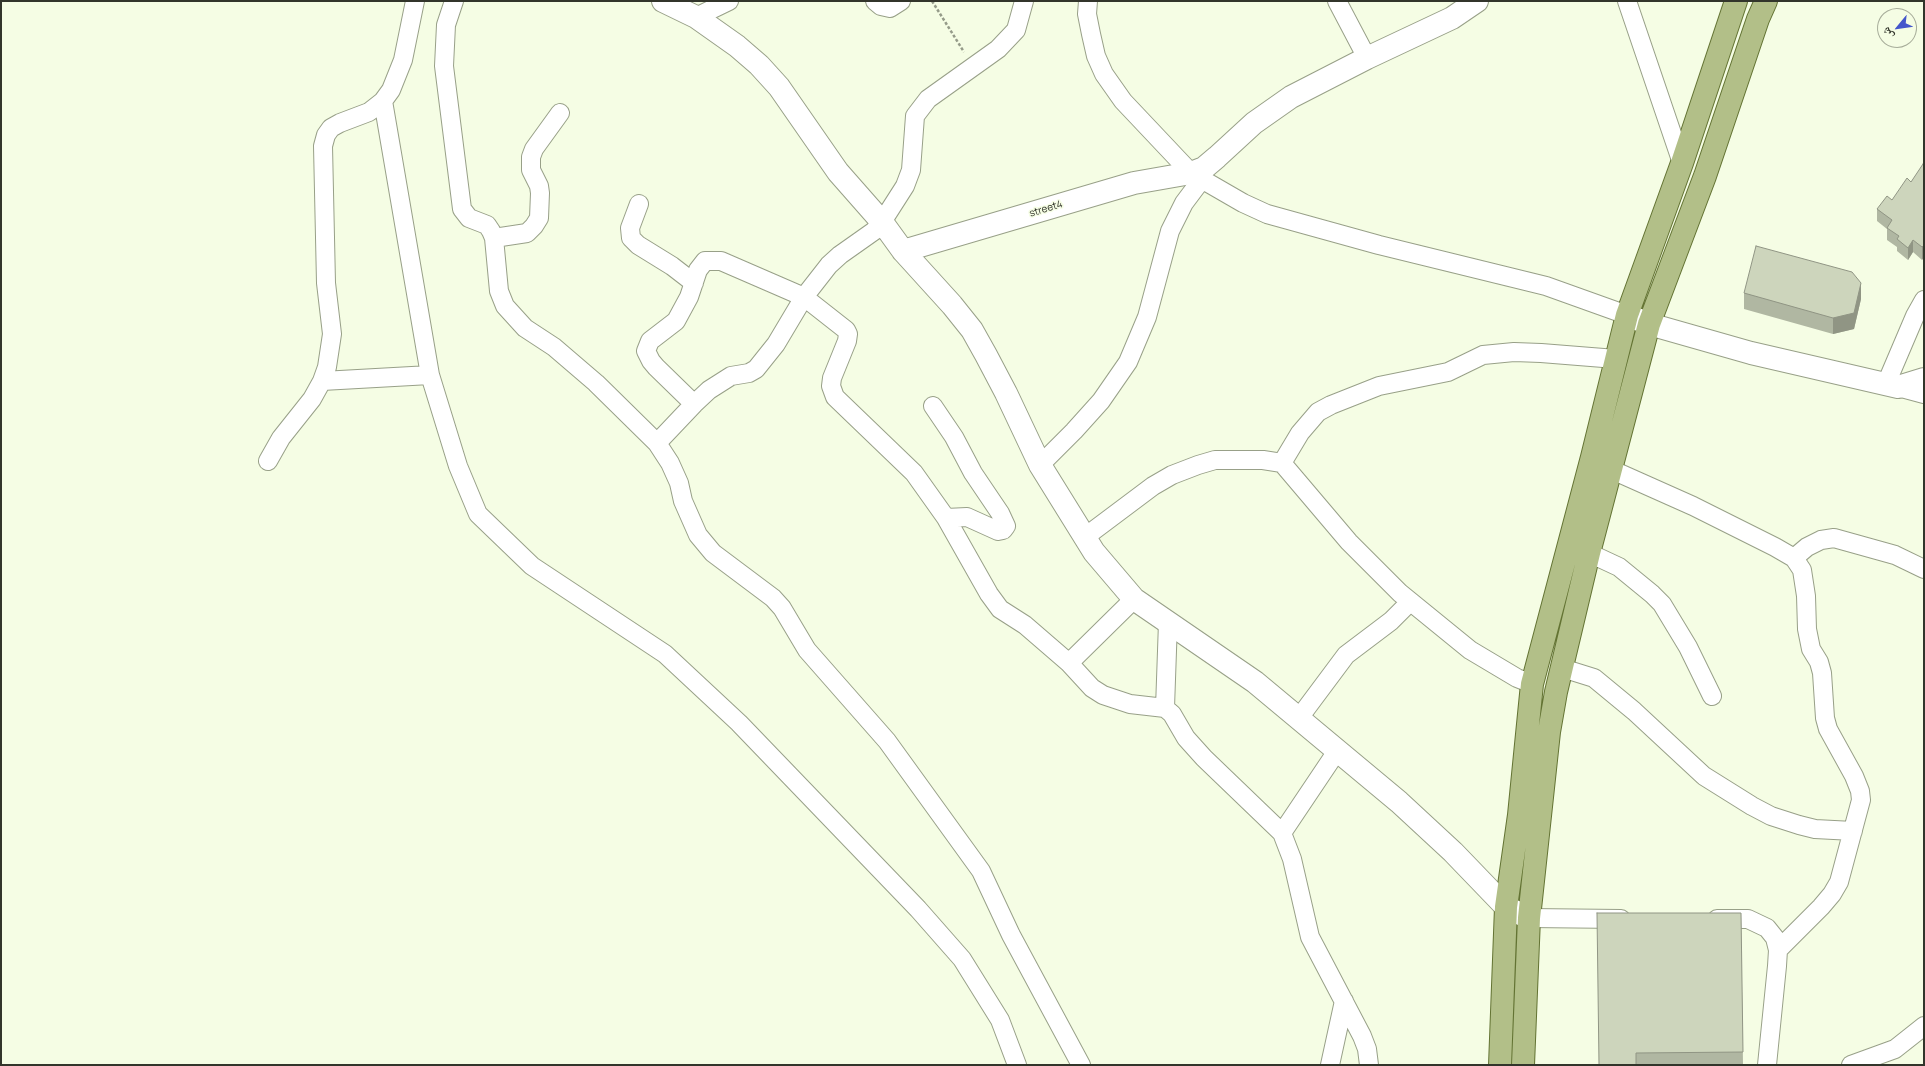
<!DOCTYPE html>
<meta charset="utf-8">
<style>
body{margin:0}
#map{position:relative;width:1925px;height:1066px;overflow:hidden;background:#f5fde4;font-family:Manrope,"Noto Naskh Arabic",sans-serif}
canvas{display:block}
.frame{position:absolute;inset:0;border:2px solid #32352b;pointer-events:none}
.north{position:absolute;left:1877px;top:8px;width:40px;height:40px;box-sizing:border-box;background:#f5fde4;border:1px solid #a7ad9a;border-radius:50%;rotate:241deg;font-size:11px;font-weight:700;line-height:16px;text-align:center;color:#32352b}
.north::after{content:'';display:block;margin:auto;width:14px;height:18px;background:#4557cb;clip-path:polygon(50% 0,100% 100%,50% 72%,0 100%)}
</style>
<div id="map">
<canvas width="1925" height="1066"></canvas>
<div class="frame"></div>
<div class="north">ش</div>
</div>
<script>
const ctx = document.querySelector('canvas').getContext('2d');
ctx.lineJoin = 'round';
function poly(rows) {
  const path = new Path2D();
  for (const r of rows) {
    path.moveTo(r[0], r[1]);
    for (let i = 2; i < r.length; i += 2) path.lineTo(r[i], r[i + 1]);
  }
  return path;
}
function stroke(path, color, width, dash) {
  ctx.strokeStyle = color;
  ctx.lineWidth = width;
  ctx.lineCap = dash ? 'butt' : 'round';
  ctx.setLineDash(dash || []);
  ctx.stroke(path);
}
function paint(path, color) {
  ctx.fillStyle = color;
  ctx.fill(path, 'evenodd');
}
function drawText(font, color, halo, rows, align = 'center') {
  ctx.font = font + ' Manrope,sans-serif';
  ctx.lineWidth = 3;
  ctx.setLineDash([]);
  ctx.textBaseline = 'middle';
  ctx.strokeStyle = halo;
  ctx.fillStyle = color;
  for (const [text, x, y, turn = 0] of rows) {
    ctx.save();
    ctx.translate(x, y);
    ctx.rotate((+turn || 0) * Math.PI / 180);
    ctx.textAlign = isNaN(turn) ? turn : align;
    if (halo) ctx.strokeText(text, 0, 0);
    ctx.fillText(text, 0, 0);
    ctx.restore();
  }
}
const path = poly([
 [932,1,964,52]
]);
const street = poly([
 [454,1,446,25,444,66,462,209,469,218,487,225,491,231,494,238,499,291,505,306,525,328,554,347,596,383,657,443,670,463,679,483,683,501,698,535,713,553,773,598,782,608,807,650,887,741,981,871,1011,935,1081,1065],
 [875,1,881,6,890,8,901,1],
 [1088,1,1087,14,1091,34,1096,56,1104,74,1123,101,1191,173,1243,203,1267,214,1379,245,1546,286,1627,315],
 [1337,1,1367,58],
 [1627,1,1682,163],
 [696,17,729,1],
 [383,101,430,375,458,466,478,514,532,566,665,654,739,723,918,909,962,959,1000,1020,1017,1065],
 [639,204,630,228,631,238,638,245,672,266,694,283],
 [494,238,527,233,534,226,539,218,540,193,539,186,531,170,531,157,534,149,560,113],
 [322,381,430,375],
 [1886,384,1915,316,1924,300],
 [1898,387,1924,394],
 [694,404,656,367,651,361,646,351,650,341,676,321,689,297,698,270,705,261,721,261,804,297,846,330,848,334,847,341,832,378,831,386,835,397,914,473,946,518,989,594,1000,609,1025,625,1069,663,1092,688,1103,695,1130,704,1165,708,1172,714,1186,738,1204,758,1282,833,1292,859,1310,937,1362,1036,1367,1049,1369,1065],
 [933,406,954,437,973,473,1000,513,1006,526,1003,530,998,531,967,517,946,518],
 [657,443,694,404,709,390,731,376,749,373,756,369,776,344,804,297,829,265,840,255,874,231,882,222,905,186,911,170,915,116,928,99,998,49,1016,30,1024,1],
 [268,461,281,438,312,399,322,381,327,367,332,334,326,283,323,146,326,135,331,128,340,123,369,112,383,101,391,90,403,60,415,1],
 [1040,465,1074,431,1101,401,1128,362,1147,317,1170,231,1184,203,1202,179],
 [1610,469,1693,506,1775,547,1794,558,1802,570,1806,596,1807,629,1811,649,1819,662,1822,673,1825,718,1828,729,1854,776,1860,791,1861,800,1839,882,1832,894,1821,907,1778,950],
 [1085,537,1153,486,1172,475,1198,465,1215,460,1263,460,1282,463],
 [1589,553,1619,567,1652,594,1662,604,1688,647,1712,696],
 [1794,558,1807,547,1821,540,1834,538,1895,555,1924,569],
 [1069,663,1134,599],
 [1562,668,1594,678,1634,711,1704,776,1752,806,1771,816,1799,825,1815,829,1853,831],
 [1532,684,1517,678,1470,650,1400,593,1349,542,1282,463,1300,433,1318,412,1331,405,1379,386,1448,372,1483,355,1514,352,1541,353,1616,359],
 [1165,708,1168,622],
 [1299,718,1346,655,1391,621,1410,602],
 [1282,833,1337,751],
 [1529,918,1621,919],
 [1717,919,1748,919,1767,928,1775,938,1778,950,1777,966,1767,1065],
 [1330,1065,1344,1001],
 [1851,1065,1895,1049,1924,1026]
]);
const secondary = poly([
 [663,1,696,17,737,46,759,65,779,87,838,172,882,222,903,251,952,305,972,330,986,355,1006,393,1040,465,1094,552,1134,599,1255,682,1399,802,1453,852,1506,907,1529,918],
 [903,251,1134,183,1191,173,1204,168,1217,157,1254,123,1291,97,1367,58,1452,18,1477,1],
 [1627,315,1649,324,1751,353,1898,387,1924,379]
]);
const primary = poly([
 [1500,1065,1506,907,1519,815,1532,684,1592,457,1627,315,1682,163,1736,1],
 [1523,1065,1529,918,1549,732,1556,692,1589,553,1649,324,1705,176,1758,19,1766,1]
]);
const wall = poly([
 [1924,165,1924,257,1922,260,1913,252,1908,260,1897,251,1897,247,1887,240,1887,229,1877,221,1877,209,1892,200,1911,182],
 [1744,293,1861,299,1854,329,1833,334,1744,309],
 [1741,913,1743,1065,1599,1065]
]);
const shadedWall = poly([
 [1913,240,1913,252,1908,260,1908,248],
 [1924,245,1924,257,1922,260,1922,247],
 [1861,283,1861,299,1854,329,1833,334,1833,318]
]);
const building = poly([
 [1923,164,1924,165,1924,245,1922,247,1913,240,1908,248,1897,239,1899,236,1887,228,1892,220,1877,209,1887,196,1892,200,1907,178,1911,182,1923,164],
 [1756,246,1852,272,1861,283,1854,313,1833,318,1744,293,1756,246],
 [1597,913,1741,913,1743,1052,1636,1053,1636,1065,1599,1065,1597,913]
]);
const streetNames = [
 ["street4",1046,209,-17]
];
stroke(street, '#98a088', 20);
stroke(secondary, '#98a088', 24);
stroke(primary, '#637333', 24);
stroke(path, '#959b89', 2.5, [3, 2]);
stroke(street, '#fff', 18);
stroke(secondary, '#fff', 22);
stroke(primary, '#b2bf88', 22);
paint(wall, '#b0b7a2');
paint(shadedWall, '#909584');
paint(building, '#cdd5bc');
stroke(building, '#909584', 1);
drawText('10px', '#32352b', '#f5fde4', streetNames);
</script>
